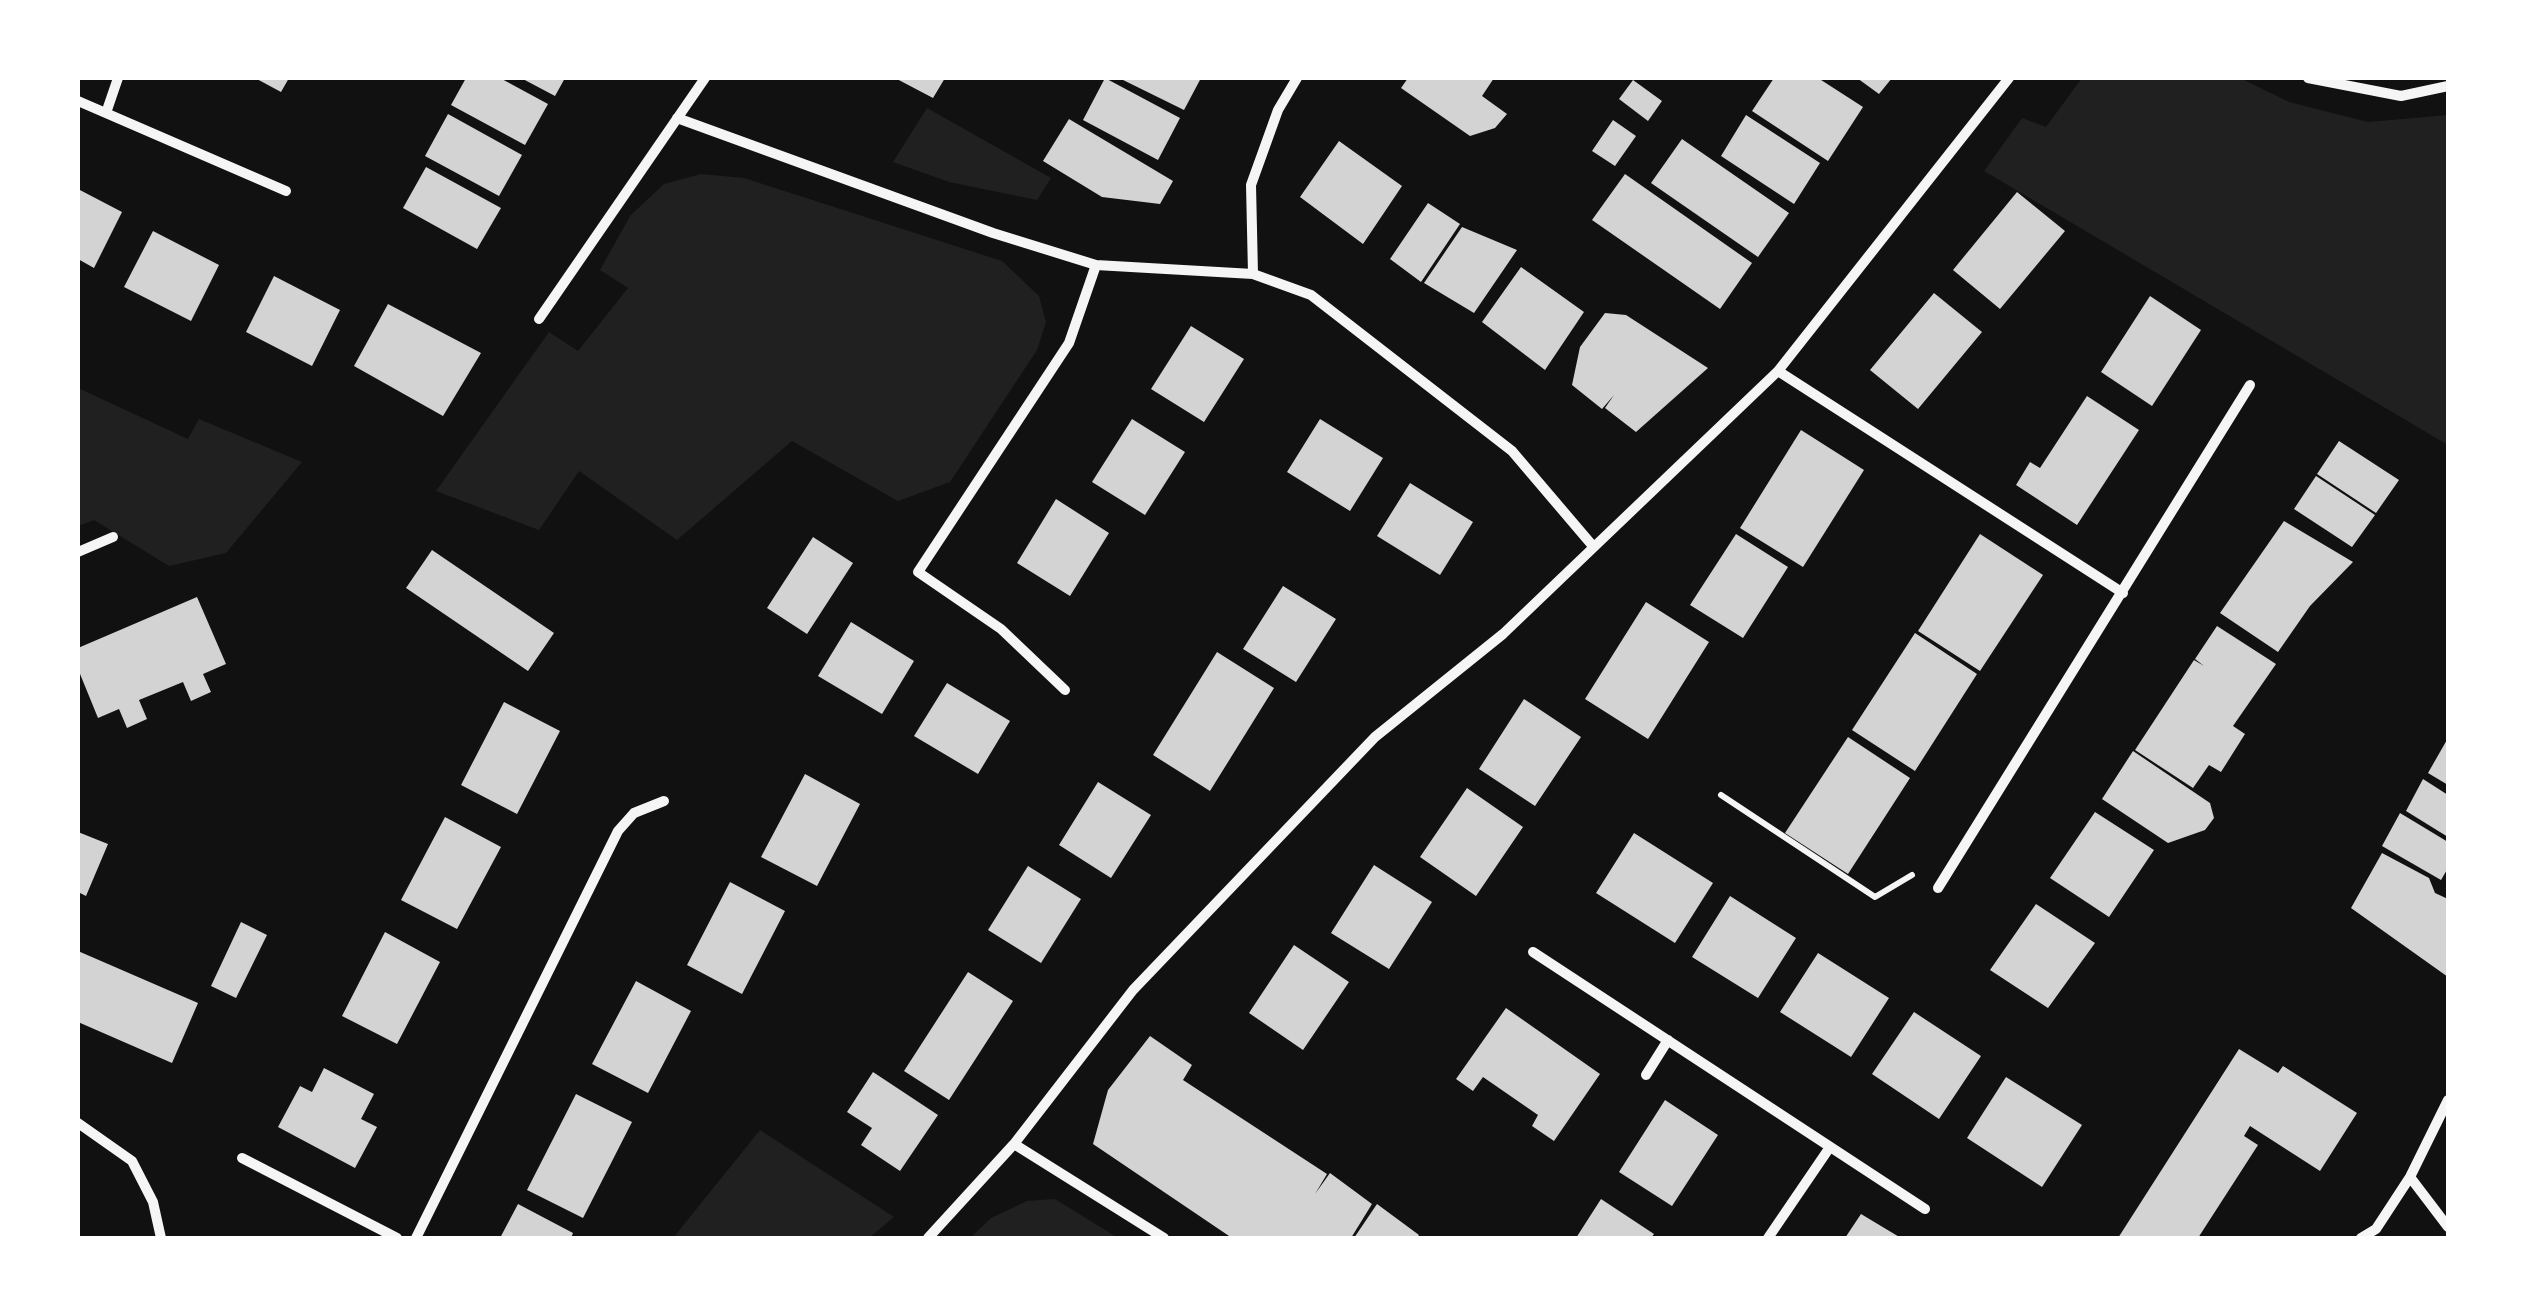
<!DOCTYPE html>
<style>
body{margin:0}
#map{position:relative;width:2526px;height:1316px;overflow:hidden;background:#111;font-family:"Public Sans",sans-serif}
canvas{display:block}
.frame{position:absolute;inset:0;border:80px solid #fff;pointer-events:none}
</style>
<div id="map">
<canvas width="2526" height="1316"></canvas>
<div class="frame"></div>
</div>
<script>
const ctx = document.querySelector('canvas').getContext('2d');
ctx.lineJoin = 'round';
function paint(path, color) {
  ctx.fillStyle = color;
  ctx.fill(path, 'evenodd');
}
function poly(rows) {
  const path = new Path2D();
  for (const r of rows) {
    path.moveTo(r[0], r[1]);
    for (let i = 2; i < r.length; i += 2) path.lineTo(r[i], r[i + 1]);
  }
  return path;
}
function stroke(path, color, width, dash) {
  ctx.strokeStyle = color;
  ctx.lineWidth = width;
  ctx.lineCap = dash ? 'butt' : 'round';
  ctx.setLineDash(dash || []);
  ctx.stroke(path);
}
const green = poly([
 [2082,78,2240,78,2289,102,2368,122,2448,115,2448,445,1984,171,2022,118,2046,127],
 [927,108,1051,178,1037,200,949,182,893,162],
 [701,174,744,178,1002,261,1039,296,1046,322,1037,350,950,482,898,501,792,441,677,540,579,471,539,530,436,491,549,332,578,351,628,288,600,270,630,216,664,184],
 [78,388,188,439,199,419,302,462,226,553,169,566,94,520,78,526],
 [760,1130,894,1217,869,1238,673,1238],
 [1055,1199,1118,1238,970,1238,991,1218,1027,1201]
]);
const building = poly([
 [255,78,289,78,281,92],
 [466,78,500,78,548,104,525,145,451,105],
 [521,78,565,78,555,96],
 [895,78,945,78,933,98],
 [1105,78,1180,118,1158,160,1083,120],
 [1119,78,1201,78,1184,110],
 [1408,78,1494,78,1482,96,1507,114,1495,128,1470,136,1401,88],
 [1774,78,1818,78,1863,107,1828,161,1752,111],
 [1857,78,1892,78,1879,94],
 [1633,80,1662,101,1648,121,1619,99],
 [448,114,522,155,499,196,425,156],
 [1746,115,1820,163,1794,204,1721,156],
 [1069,119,1173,181,1160,204,1102,197,1043,161],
 [1613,120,1636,136,1615,166,1592,151],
 [1682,139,1789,213,1758,257,1651,183],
 [1339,141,1402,186,1363,244,1300,197],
 [426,167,501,208,477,249,403,208],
 [1625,174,1752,263,1720,309,1592,220],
 [78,189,122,212,94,268,78,259],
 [2017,192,2065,231,2000,309,1953,270],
 [1428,203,1460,224,1421,282,1390,259],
 [1462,227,1517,250,1474,313,1424,283],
 [153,231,219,265,191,321,124,287],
 [1521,267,1584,312,1545,370,1482,322],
 [274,276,340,310,312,366,246,332],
 [1934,293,1982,332,1918,409,1870,370],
 [2150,296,2201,330,2152,406,2101,372],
 [388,304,481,353,443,416,354,366],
 [1605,313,1626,315,1708,368,1636,432,1605,408,1614,395,1602,409,1572,385,1580,347],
 [1191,326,1244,359,1204,422,1151,389],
 [2087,396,2139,430,2077,525,2016,485,2030,462,2040,468],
 [1132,419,1185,452,1145,515,1092,482],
 [1320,419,1383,458,1350,511,1287,472],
 [1801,430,1864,470,1803,567,1740,528],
 [2339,441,2399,480,2376,513,2317,474],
 [2316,476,2375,515,2352,547,2294,509],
 [1410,483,1473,522,1440,575,1377,536],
 [1056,499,1109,533,1070,596,1017,563],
 [2284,521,2353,562,2310,606,2278,652,2220,613],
 [1736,534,1788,567,1743,638,1690,605],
 [1980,534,2043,575,1980,671,1918,631],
 [813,537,853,563,807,634,767,608],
 [432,550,554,633,528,671,406,588],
 [1283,586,1336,619,1296,682,1243,649],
 [197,597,226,664,203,674,211,692,191,701,183,682,139,700,147,719,127,728,119,709,98,718,78,669,78,648],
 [1646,602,1709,642,1648,739,1585,699],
 [851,622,914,661,882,714,818,676],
 [2217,626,2276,664,2233,726,2245,734,2221,772,2209,765,2193,788,2135,750,2194,660,2204,666,2195,659],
 [1915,633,1977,674,1915,771,1852,730],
 [1217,652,1274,688,1210,791,1153,755],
 [947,683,1010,721,978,774,914,736],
 [1524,699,1581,737,1535,806,1479,769],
 [504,702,560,731,517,814,461,785],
 [1848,737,1910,778,1848,874,1785,833],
 [2448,738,2448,785,2428,773],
 [2133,751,2210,803,2214,818,2205,830,2168,843,2102,799],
 [805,774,860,804,817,886,761,857],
 [2423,779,2448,795,2448,837,2406,811],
 [1098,782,1151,815,1111,878,1059,845],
 [1467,788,1523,827,1476,896,1420,857],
 [2095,812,2154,850,2109,917,2050,878],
 [2400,813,2448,842,2448,868,2441,880,2382,846],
 [445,817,501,847,457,929,401,900],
 [78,832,108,844,86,896,78,892],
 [1634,833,1713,883,1675,943,1596,893],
 [2382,853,2429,878,2435,893,2448,899,2448,977,2351,908],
 [1374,865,1432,902,1389,969,1331,933],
 [1028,866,1081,899,1041,963,988,930],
 [730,882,785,911,742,994,687,965],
 [1730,896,1796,938,1758,998,1692,957],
 [2036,904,2095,943,2048,1008,1990,970],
 [241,922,267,935,236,998,211,986],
 [385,932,440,962,397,1044,342,1016],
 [1294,945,1349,982,1303,1050,1249,1013],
 [78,951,198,1003,172,1063,78,1022],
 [1818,953,1889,998,1851,1057,1780,1012],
 [968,972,1013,1001,949,1100,904,1071],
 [636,981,691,1011,648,1093,592,1064],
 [1506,1008,1600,1074,1554,1141,1532,1126,1538,1115,1483,1077,1473,1091,1456,1079],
 [1914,1012,1981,1056,1939,1119,1872,1074],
 [1150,1036,1192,1065,1183,1080,1327,1174,1315,1194,1330,1173,1372,1204,1351,1238,1232,1238,1093,1144,1108,1090],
 [2239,1049,2278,1073,2283,1066,2357,1113,2320,1171,2250,1126,2244,1136,2258,1145,2198,1238,2118,1238],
 [324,1068,374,1094,361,1119,377,1127,355,1168,278,1127,300,1086,312,1092],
 [873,1072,938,1115,900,1171,861,1145,872,1128,847,1112],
 [2006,1077,2082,1125,2042,1187,1967,1138],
 [576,1094,632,1122,583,1218,527,1190],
 [1665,1100,1718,1135,1672,1206,1619,1172],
 [1601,1199,1654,1234,1651,1238,1576,1238],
 [518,1204,573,1233,571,1238,500,1238],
 [1377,1204,1419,1235,1417,1238,1354,1238],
 [1861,1214,1901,1238,1845,1238]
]);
const path = poly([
 [1721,795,1875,897,1912,875]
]);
const minor = poly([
 [2308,78,2401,96,2448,86],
 [78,101,286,191],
 [106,113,118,78],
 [677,118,993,233,1096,265,1253,274,1311,295,1512,451,1592,545],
 [1253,274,1251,185,1278,110,1297,78],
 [539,319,705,78],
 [1778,371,2123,593],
 [78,552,113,537],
 [1065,690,1001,629,918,572,1069,343,1096,265],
 [1938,888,2250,385],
 [1533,952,1925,1209],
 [1646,1075,1668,1040],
 [78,1123,132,1161,153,1202,161,1238],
 [1014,1144,1164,1238],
 [242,1158,397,1238],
 [2410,1177,2448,1227],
 [416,1238,618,831,634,813,664,801],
 [928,1238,1014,1144,1133,990,1375,737,1503,634,1778,371,2009,78],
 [1768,1238,1830,1147],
 [2361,1238,2376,1229,2410,1177,2448,1100]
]);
paint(green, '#202020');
paint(building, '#d3d3d3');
stroke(path, '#f5f5f5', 6);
stroke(minor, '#f5f5f5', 10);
</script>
